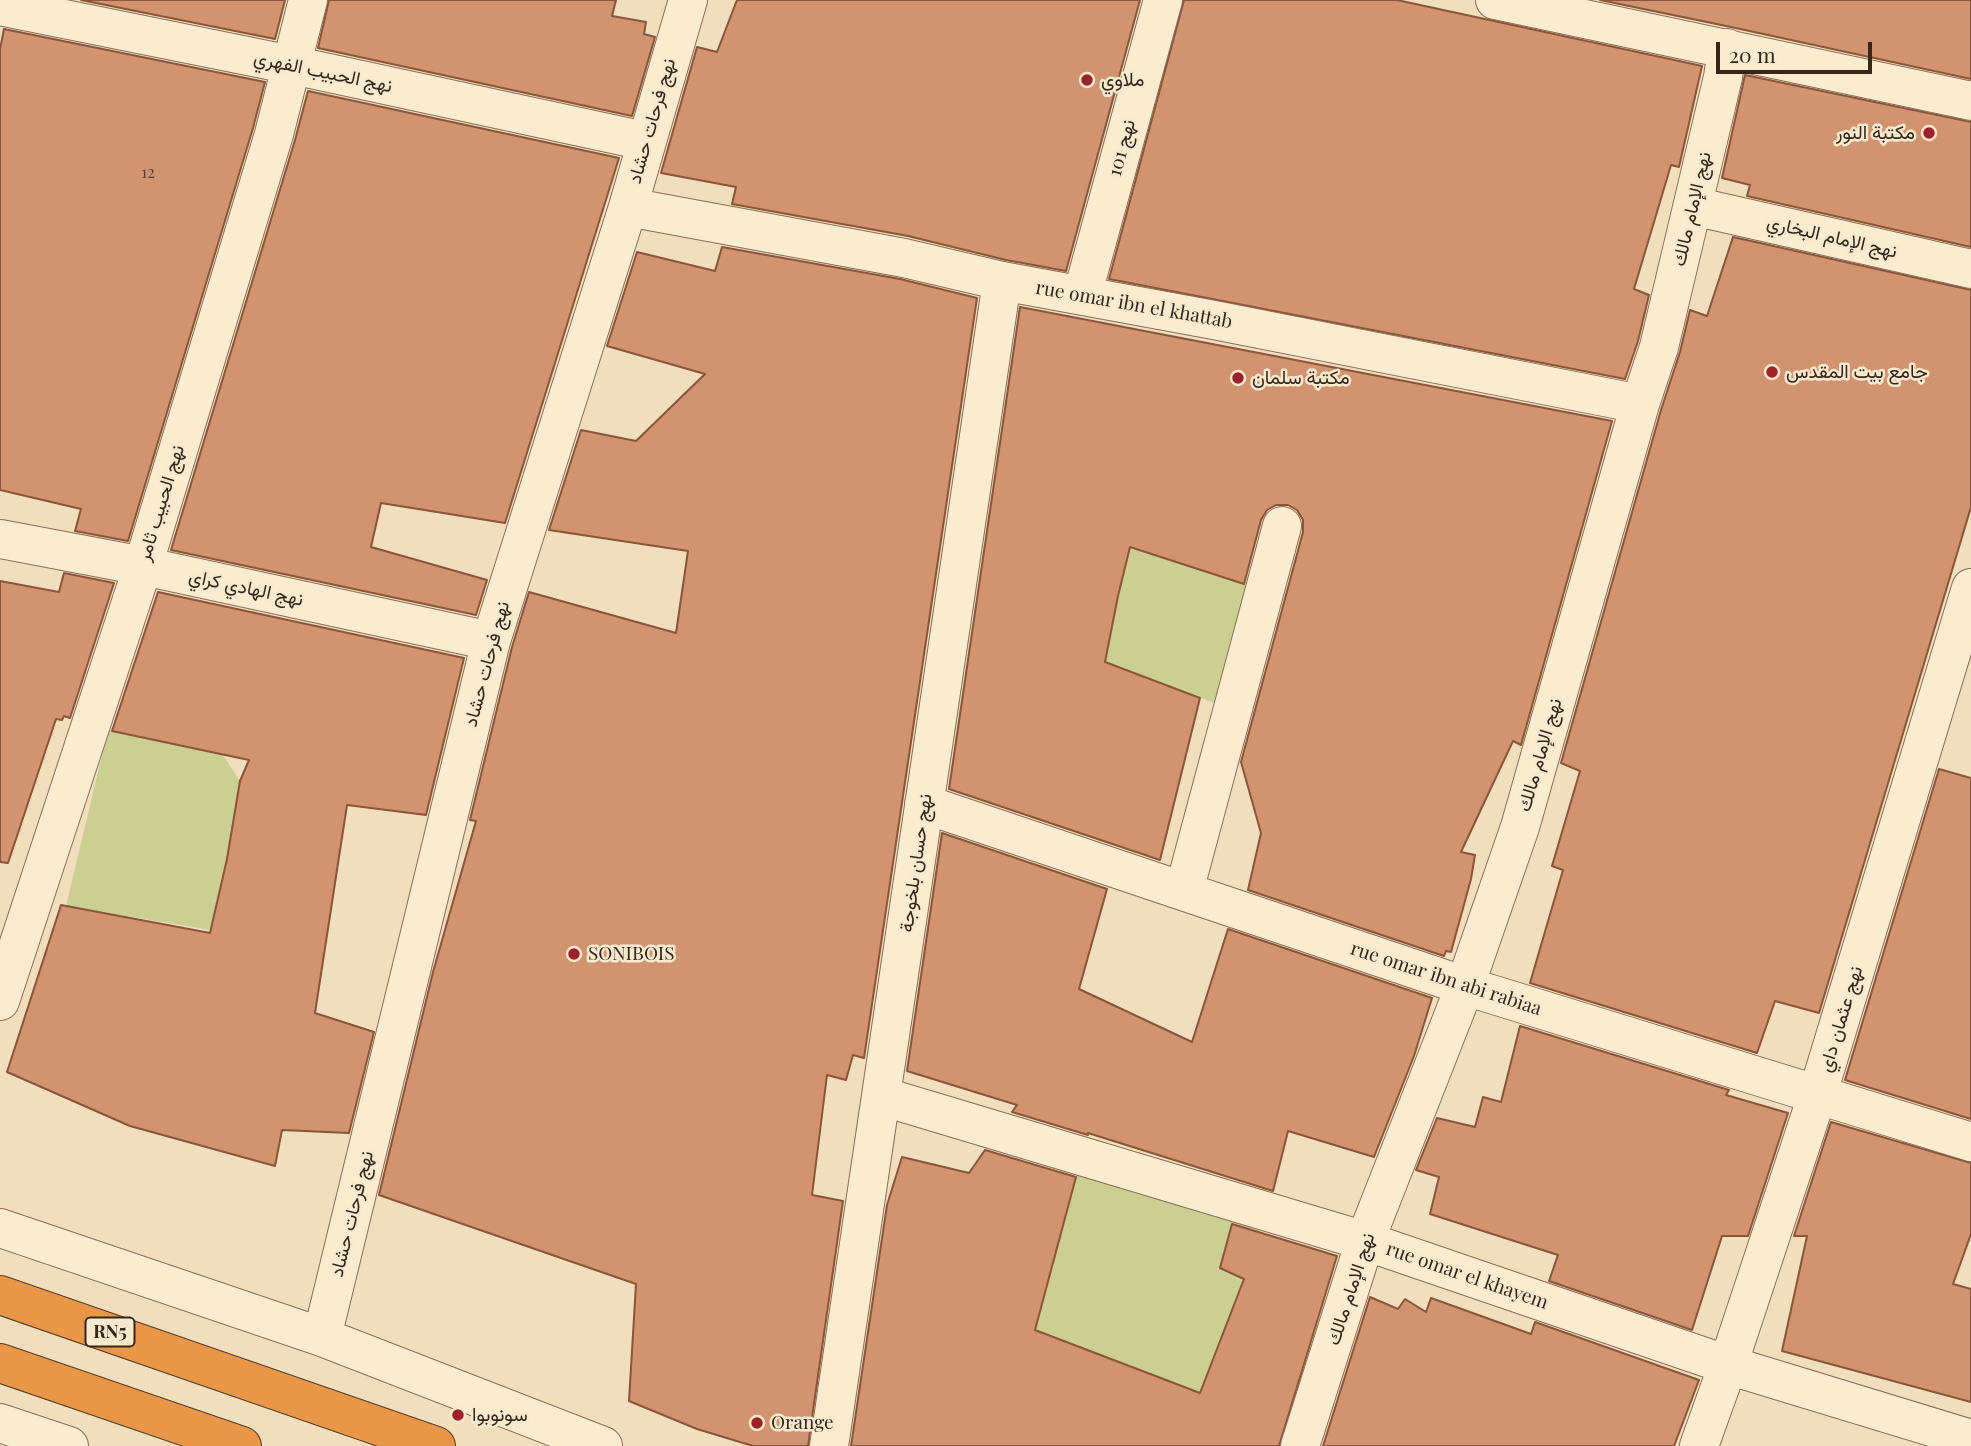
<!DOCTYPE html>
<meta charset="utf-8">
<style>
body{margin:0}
#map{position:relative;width:1971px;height:1446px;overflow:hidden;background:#f0debd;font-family:"Playfair Display",serif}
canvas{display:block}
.scale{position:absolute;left:1716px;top:42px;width:156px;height:32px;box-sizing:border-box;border:4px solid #37271b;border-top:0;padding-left:9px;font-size:21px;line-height:24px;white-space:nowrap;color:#37271b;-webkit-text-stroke:5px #f7e9cd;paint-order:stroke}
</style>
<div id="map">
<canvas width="1971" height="1446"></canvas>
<div class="scale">20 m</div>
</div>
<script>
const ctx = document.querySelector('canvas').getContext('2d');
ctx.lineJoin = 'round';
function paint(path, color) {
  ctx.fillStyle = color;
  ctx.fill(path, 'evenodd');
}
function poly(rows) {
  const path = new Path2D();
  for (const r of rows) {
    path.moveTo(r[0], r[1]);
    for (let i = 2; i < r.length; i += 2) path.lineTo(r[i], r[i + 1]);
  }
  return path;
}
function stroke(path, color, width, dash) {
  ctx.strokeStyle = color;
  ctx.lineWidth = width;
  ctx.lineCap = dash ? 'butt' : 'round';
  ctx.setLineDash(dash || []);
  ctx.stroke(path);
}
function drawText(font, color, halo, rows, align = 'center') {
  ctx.font = font + ' "Playfair Display",Vazirmatn,serif';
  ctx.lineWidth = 5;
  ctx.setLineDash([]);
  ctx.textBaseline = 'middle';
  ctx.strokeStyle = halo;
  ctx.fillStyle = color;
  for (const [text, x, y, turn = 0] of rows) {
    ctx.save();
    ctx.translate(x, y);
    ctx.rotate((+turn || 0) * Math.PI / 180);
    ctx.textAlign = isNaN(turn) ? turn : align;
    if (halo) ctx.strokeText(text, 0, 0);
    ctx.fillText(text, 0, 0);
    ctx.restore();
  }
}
const green = poly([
 [1130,547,1251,586,1220,705,1105,662,1118,596],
 [108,730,222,754,240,781,227,859,211,930,66,906],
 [1079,1167,1260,1231,1250,1248,1221,1268,1249,1282,1200,1393,1035,1330]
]);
const building = poly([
 [81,0,285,0,275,39,81,0],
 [329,0,616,0,612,16,646,22,644,34,655,37,632,116,318,48,329,0],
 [737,0,1140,0,1066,271,1006,260,908,236,732,204,736,187,661,173,697,47,717,52,737,0],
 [1184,0,1397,0,1702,66,1679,167,1671,165,1634,289,1649,295,1638,341,1625,379,1109,279,1184,0],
 [1600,0,1971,0,1971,79,1731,27,1600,0],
 [4,29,265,82,253,128,128,541,75,531,81,509,0,490,0,49,4,29],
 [1745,75,1971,122,1971,247,1747,196,1750,185,1722,178,1745,75],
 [308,91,619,158,505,523,381,503,371,547,487,580,476,615,171,550,295,140,308,91],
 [1733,237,1971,290,1971,507,1819,1013,1775,1001,1757,1053,1530,983,1563,870,1552,866,1580,771,1561,763,1661,410,1680,352,1690,310,1707,316,1733,237],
 [722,247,900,279,977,298,864,1058,853,1055,846,1080,827,1075,812,1195,843,1201,808,1446,753,1446,697,1429,629,1401,636,1284,379,1195,433,972,476,821,470,820,512,647,529,592,676,633,688,551,549,530,581,430,636,441,705,374,607,346,637,252,715,271,722,247],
 [1020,307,1612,421,1521,745,1513,741,1461,852,1475,855,1471,879,1451,952,1446,951,1444,956,1248,890,1261,833,1241,762,1303,532,1303,520,1297,510,1288,505,1276,505,1267,510,1261,520,1244,584,1130,547,1118,596,1105,662,1200,698,1160,860,949,789,1020,307],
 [64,573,114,583,70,718,64,716,62,720,56,719,8,863,0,862,0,581,59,592,64,573],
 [158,592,464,658,426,815,347,805,315,1013,374,1032,349,1133,282,1130,275,1166,130,1126,7,1072,61,905,210,933,227,859,240,781,249,760,112,731,158,592],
 [1939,769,1971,778,1971,1119,1845,1080,1939,769],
 [942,833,1107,889,1079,989,1192,1042,1228,929,1432,998,1414,1056,1374,1157,1288,1131,1273,1191,1088,1133,1088,1135,1012,1112,1017,1105,907,1071,942,833],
 [1520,1026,1729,1090,1726,1095,1788,1113,1748,1236,1722,1236,1692,1330,1549,1281,1558,1255,1430,1214,1439,1177,1416,1170,1437,1118,1475,1127,1483,1097,1501,1102,1520,1026],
 [1831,1122,1971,1163,1971,1234,1953,1284,1971,1289,1971,1402,1782,1351,1807,1236,1794,1236,1831,1122],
 [985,1150,1076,1177,1035,1330,1200,1393,1244,1279,1220,1268,1232,1224,1337,1256,1279,1446,851,1446,887,1205,902,1157,969,1173,985,1150],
 [1370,1297,1398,1309,1405,1299,1426,1312,1431,1298,1531,1334,1535,1322,1699,1380,1674,1446,1323,1446,1370,1297]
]);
const minor = poly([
 [1495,0,1971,101],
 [0,6,292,65,645,141],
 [1693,206,1971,269],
 [628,207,904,258,1002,281,1214,320,1640,404],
 [1082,296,1163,0],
 [0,539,143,566,491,641],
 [924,804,1465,986,1971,1142],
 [1184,891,1282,526],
 [0,1001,143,566,274,134,308,0],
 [881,1096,1365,1241,1728,1365,1971,1439],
 [0,1228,322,1337,603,1446],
 [322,1337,491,641,628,207,688,0],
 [0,1423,69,1446],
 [829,1446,1002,281],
 [1300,1446,1365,1241,1465,986,1520,827,1640,404,1659,347,1723,77,1727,48],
 [1699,1446,1728,1365,1817,1096,1971,588]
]);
const highway = poly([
 [0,1295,436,1446],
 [0,1363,242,1446]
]);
const markers = [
 [1087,80,7,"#9c2129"],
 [1929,133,7,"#9c2129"],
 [1772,372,7,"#9c2129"],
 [1238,378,7,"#9c2129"],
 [574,954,7,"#9c2129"],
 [458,1415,7,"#9c2129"],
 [757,1423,7,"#9c2129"]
];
const numberNames = [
 ["12",148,173]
];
const shields = [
 [110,1332,49]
];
const shieldNames = [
 ["RN5",110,1332]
];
const streetNames = [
 ["نهج الحبيب الفهري",323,72,12],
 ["نهج فرحات حشاد",652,121,-74],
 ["نهج 101",1122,148,-75],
 ["نهج الإمام مالك",1692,209,-77],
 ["نهج الإمام البخاري",1832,237,13],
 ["rue omar ibn el khattab",1134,305,10],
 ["نهج الحبيب ثامر",161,503,-73],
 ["نهج الهادي كراي",246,588,12],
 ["نهج فرحات حشاد",487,664,-75],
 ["نهج الإمام مالك",1540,755,-74],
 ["نهج حسان بلخوجة",916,863,-82],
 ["rue omar ibn abi rabiaa",1446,979,18],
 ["نهج عثمان داي",1841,1019,-73],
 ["نهج فرحات حشاد",352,1214,-76],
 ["rue omar el khayem",1467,1276,19],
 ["نهج الإمام مالك",1351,1289,-72]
];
const poiNames = [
 ["ملاوي",1101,80],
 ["مكتبة النور",1915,133,"right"],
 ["جامع بيت المقدس",1786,372],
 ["مكتبة سلمان",1252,378],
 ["SONIBOIS",588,954],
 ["سونوبوا",472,1415],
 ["Orange",771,1423]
];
paint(green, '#cbcf91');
paint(building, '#d19370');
stroke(building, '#8a5539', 2);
stroke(minor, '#896e55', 40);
stroke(highway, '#563c2a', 40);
stroke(minor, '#fbecd0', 38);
stroke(highway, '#e79747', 38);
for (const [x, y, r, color] of markers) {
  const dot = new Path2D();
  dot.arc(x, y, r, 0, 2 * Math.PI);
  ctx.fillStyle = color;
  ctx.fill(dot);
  stroke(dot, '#f7e9cd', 2.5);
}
drawText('16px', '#5e4230', null, numberNames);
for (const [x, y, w] of shields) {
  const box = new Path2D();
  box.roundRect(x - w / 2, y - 14.5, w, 29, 5);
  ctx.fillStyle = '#f7e9cd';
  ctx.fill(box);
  stroke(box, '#37271b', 2);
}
drawText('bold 18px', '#37271b', null, shieldNames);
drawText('19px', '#37271b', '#f7e9cd', streetNames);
drawText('19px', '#37271b', '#f7e9cd', poiNames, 'left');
</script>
